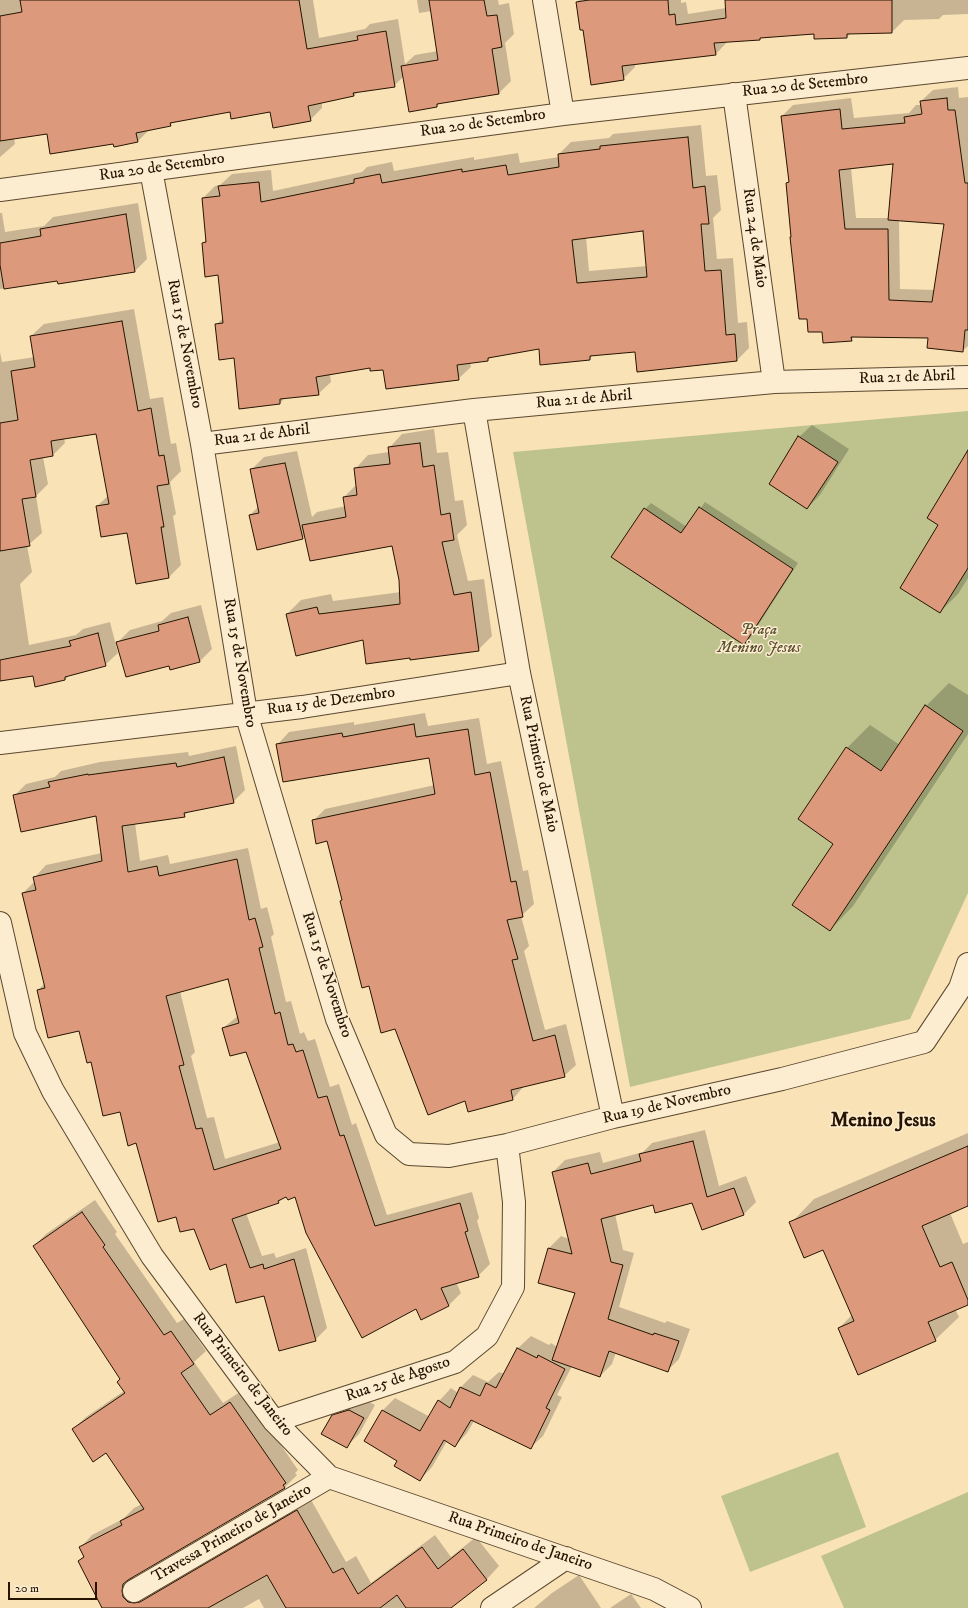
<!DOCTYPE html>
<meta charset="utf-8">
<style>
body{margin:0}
#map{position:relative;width:968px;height:1608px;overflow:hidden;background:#fae2b7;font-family:"IM FELL DW Pica",serif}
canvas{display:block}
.scale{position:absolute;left:8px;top:1582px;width:89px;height:18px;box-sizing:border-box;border:2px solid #241400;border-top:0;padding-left:5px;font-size:12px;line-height:14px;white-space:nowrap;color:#241400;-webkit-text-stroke:3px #fcecd0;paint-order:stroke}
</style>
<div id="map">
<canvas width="968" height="1608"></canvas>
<div class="scale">20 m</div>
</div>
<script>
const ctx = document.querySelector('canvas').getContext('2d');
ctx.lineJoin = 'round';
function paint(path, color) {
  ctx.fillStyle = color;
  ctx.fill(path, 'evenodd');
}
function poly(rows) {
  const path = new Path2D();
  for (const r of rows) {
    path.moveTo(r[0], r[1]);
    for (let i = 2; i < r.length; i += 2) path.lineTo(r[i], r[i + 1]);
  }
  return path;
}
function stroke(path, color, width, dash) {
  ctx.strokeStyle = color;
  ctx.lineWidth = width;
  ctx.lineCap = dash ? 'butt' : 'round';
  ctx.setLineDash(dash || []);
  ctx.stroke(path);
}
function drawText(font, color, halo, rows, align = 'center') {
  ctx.font = font + ' "IM FELL DW Pica",serif';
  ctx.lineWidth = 3;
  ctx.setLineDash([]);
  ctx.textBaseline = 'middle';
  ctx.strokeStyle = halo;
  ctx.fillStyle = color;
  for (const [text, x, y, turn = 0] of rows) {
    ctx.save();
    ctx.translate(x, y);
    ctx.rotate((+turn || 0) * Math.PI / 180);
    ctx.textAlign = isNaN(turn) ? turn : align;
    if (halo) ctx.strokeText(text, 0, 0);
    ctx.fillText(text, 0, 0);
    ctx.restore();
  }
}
const green = poly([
 [968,411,968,893,910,1019,630,1087,513,452],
 [838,1452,866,1527,750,1572,721,1496],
 [968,1492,968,1608,844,1608,821,1556]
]);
const shadow = poly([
 [0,0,313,0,319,38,365,29,370,24,398,19,405,64,415,55,438,51,432,11,419,13,417,0,498,0,499,5,509,3,514,34,505,43,511,81,499,93,441,102,437,106,404,76,394,86,358,92,354,96,322,102,322,108,310,120,271,110,230,111,175,121,170,125,150,129,137,142,114,143,48,132,14,138,15,144,0,157],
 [579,0,681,0,681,3,686,2,688,14,726,8,726,0,968,0,968,14,943,15,939,19,904,20,892,32,851,33,847,37,815,33,762,36,760,39,728,41,716,54,635,64,635,67,623,79,584,29,577,2],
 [958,87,959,98,968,97,968,346,962,351,929,337,855,336,851,340,823,331,808,318,792,236,787,183,790,181,782,116,793,105,851,98,854,118,909,113,916,105,922,105,921,101,933,90],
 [894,163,889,218,856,218,851,168],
 [899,220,945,223,935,290,900,289],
 [701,125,706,176,717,175,721,210,713,218,717,259,733,258,738,323,747,322,749,348,737,360,636,351,593,355,590,359,540,348,491,357,488,360,470,362,471,367,458,379,371,367,330,374,331,382,318,394,285,398,280,403,234,357,216,325,223,318,219,274,203,243,207,239,203,198,215,186,220,185,232,174,271,170,273,191,362,172,367,167,392,162,394,171,474,157,474,160,518,153,520,163,559,157,559,154,571,142,609,138,613,134],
 [644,230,647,266,589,271,586,237],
 [138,203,147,259,135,271,58,279,0,289,0,213,2,213,5,232,44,226,53,217],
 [134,309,150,399,163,397,171,444,176,443,181,471,170,482,176,514,173,516,181,565,169,577,137,583,128,531,97,506,109,495,97,432,64,438,65,443,53,455,43,457,48,484,36,496,42,533,27,546,32,572,20,584,29,645,76,635,83,629,110,622,118,653,105,665,69,675,65,680,34,674,0,680,0,352,2,362,35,357,31,336,44,324],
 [812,425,849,449,820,495,807,508,799,437],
 [434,429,437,453,448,452,455,501,463,500,467,525,457,535,468,581,484,579,492,636,478,650,411,657,364,639,287,614,301,600,331,594,333,601,401,592,400,580,392,545,305,535,302,539,250,515,259,506,251,470,264,457,297,451,312,517,317,512,346,506,344,497,356,485,355,469,368,455,389,452,389,448,402,434],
 [968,456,968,578,958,594,940,612,940,525],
 [705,502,798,563,750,638,744,644,645,509,651,503,687,527],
 [201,605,212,649,200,661,169,665,118,642,130,630,162,621,171,613],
 [949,683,968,695,968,734,853,906,830,930,847,748,870,725,900,745,926,706],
 [425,713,428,726,479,718,487,764,501,761,523,871,528,870,534,904,521,916,529,946,524,951,545,1030,566,1024,576,1065,564,1076,524,1086,513,1099,469,1111,466,1100,395,1028,370,985,341,901,343,899,328,840,313,821,325,809,435,785,430,757,278,744,289,732,354,722,354,725],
 [236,746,245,790,233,802,189,811,184,816,135,823,140,861,168,855,170,864,248,848,261,909,267,907,274,934,271,937,286,1002,291,1001,300,1034,304,1032,308,1041,315,1039,330,1087,339,1084,352,1125,356,1123,387,1215,472,1192,479,1218,477,1221,490,1264,478,1276,456,1282,461,1293,449,1305,422,1318,416,1308,296,1196,287,1196,278,1202,246,1213,262,1256,274,1253,276,1258,306,1248,327,1328,315,1340,226,1262,195,1227,176,1216,92,1061,80,1030,38,990,45,983,23,893,35,881,35,877,46,865,102,853,97,814,14,796,26,784,55,777,61,771,100,762,188,752,189,756],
 [229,978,238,1016,223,1028,247,1050,280,1142,225,1159,214,1117,207,1118,191,1056,195,1052,180,991],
 [705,1130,719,1186,746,1176,756,1202,744,1214,693,1202,653,1204,615,1214,623,1250,634,1253,619,1307,665,1323,667,1321,690,1329,679,1359,667,1371,616,1352,612,1364,600,1376,572,1366,557,1395,562,1397,543,1436,530,1448,474,1421,467,1433,455,1446,447,1441,432,1467,420,1480,399,1460,365,1441,383,1410,395,1398,430,1417,439,1401,451,1388,458,1393,461,1387,473,1375,488,1382,499,1372,505,1374,518,1348,531,1336,549,1345,551,1343,557,1347,576,1293,549,1248,561,1236,569,1239,553,1172,565,1160,600,1152,603,1163,643,1152,652,1143],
 [968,1133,968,1205,950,1213,963,1244,968,1242,968,1304,955,1309,959,1317,935,1340,839,1328,852,1315,823,1249,791,1223,814,1199],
 [95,1200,117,1232,115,1234,177,1323,184,1319,206,1351,194,1362,223,1403,243,1390,298,1470,295,1473,297,1475,284,1488,134,1575,135,1584,310,1498,346,1562,356,1556,371,1583,435,1535,451,1557,476,1537,499,1566,487,1579,448,1608,264,1608,259,1599,243,1608,103,1608,79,1561,84,1556,80,1548,92,1535,123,1519,134,1508,142,1504,107,1451,73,1429,86,1417,124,1391,121,1379,34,1246,46,1234],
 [362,1398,375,1405,359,1434,346,1447,333,1416,345,1403],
 [579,1575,601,1608,534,1608,552,1593],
 [631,1594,641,1608,610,1608]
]);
const building = poly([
 [20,0,299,0,307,49,358,40,357,36,386,31,395,87,353,93,354,96,308,106,311,121,273,128,270,112,231,119,230,112,170,123,171,126,136,133,138,142,114,147,113,144,50,154,47,134,0,141,0,16,22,12,20,0],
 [429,0,484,0,487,16,497,15,502,47,492,49,499,94,437,104,437,107,409,112,401,66,438,60,429,0],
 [589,0,668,0,669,15,675,14,676,25,726,18,725,0,892,0,892,33,847,34,847,38,814,39,814,34,760,38,760,40,714,43,716,55,622,66,624,80,591,85,583,30,580,30,576,2,589,0],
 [947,98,948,110,955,110,965,183,968,183,968,330,965,330,963,352,927,348,928,338,851,337,852,341,823,343,822,332,808,332,807,319,799,319,790,237,791,237,786,183,789,182,781,116,840,109,842,129,905,123,904,117,922,114,920,101,947,98],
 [893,164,888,220,944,224,932,302,889,300,888,229,845,229,839,170,893,164],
 [688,137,693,188,705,186,709,224,701,224,705,271,721,270,726,335,735,334,737,361,637,372,635,352,590,356,590,360,540,365,539,349,488,358,488,361,457,365,459,380,386,389,383,370,370,371,370,368,316,377,319,395,280,399,280,404,239,409,234,358,219,360,215,324,223,323,218,275,205,277,202,243,206,242,202,198,220,196,218,186,259,182,261,202,354,183,354,179,380,174,382,183,462,169,462,172,506,165,508,175,559,167,558,154,600,149,600,146,688,137],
 [643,231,647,277,577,283,572,240,643,231],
 [126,214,135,272,58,284,57,281,4,289,0,265,0,243,41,236,40,229,126,214],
 [122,321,138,411,151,408,159,456,164,455,169,484,157,486,164,527,161,527,169,578,136,584,127,533,101,537,96,506,109,504,96,434,51,441,53,456,30,460,36,497,22,499,30,546,0,551,0,423,18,420,11,371,35,367,30,336,122,321],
 [798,436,838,462,807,509,769,484,798,436],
 [420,443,423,467,434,465,441,515,450,513,454,540,442,542,454,595,471,592,479,651,410,660,410,658,366,664,363,640,296,656,286,614,317,607,319,614,400,604,399,580,392,546,310,561,302,525,346,517,343,497,357,495,354,468,390,464,388,447,420,443],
 [968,450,968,568,940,613,900,588,938,525,927,518,968,450],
 [285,463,303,539,257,550,249,515,259,513,250,469,285,463],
 [699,507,793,569,744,645,611,557,644,508,681,533,699,507],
 [188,617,200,662,170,670,169,666,126,677,116,642,159,631,158,625,188,617],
 [98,633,106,666,65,677,65,680,35,687,33,676,0,681,0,660,71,646,69,641,98,633],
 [925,705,963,731,830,931,792,905,833,844,798,819,846,747,881,771,925,705],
 [414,724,416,737,468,729,475,775,490,772,511,882,516,881,523,917,507,920,518,959,512,960,533,1041,555,1035,565,1077,511,1090,513,1100,468,1112,465,1101,428,1115,395,1029,381,1033,369,986,362,988,340,901,342,900,327,841,316,844,312,820,435,794,429,758,283,782,276,744,342,733,343,737,414,724],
 [224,757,234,803,184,813,185,817,122,826,128,872,157,866,159,876,237,859,249,920,255,918,263,947,259,948,275,1014,280,1012,288,1045,293,1044,296,1052,303,1050,318,1098,327,1096,340,1136,344,1135,375,1226,460,1203,468,1231,465,1232,479,1277,441,1288,449,1306,421,1320,416,1309,362,1338,306,1233,295,1197,288,1200,286,1197,278,1201,279,1203,232,1219,250,1268,263,1264,264,1269,294,1259,316,1341,279,1351,264,1296,236,1303,226,1264,210,1270,194,1229,180,1232,176,1217,158,1222,136,1143,128,1146,120,1112,103,1116,91,1062,87,1063,79,1031,48,1038,37,990,45,988,22,893,36,890,33,877,102,861,96,816,21,832,13,795,50,787,48,782,88,774,88,775,176,763,177,767,224,757],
 [228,979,239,1023,222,1028,230,1056,246,1052,281,1149,214,1170,202,1128,196,1129,179,1066,184,1065,166,996,228,979],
 [693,1141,707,1197,734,1188,744,1215,702,1230,692,1203,655,1213,653,1205,601,1219,611,1262,623,1265,608,1319,653,1335,654,1333,679,1341,668,1372,609,1351,600,1377,552,1360,575,1293,538,1283,548,1248,572,1254,552,1172,588,1163,591,1174,641,1161,639,1154,693,1141],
 [968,1146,968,1206,922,1226,940,1267,952,1262,968,1300,968,1305,928,1322,936,1341,858,1375,838,1328,854,1321,823,1250,804,1258,789,1222,968,1146],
 [82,1212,105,1245,103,1247,164,1335,171,1331,194,1364,181,1373,210,1415,230,1402,286,1483,283,1485,285,1488,128,1580,123,1584,122,1591,123,1597,128,1602,134,1603,140,1602,297,1510,333,1573,343,1568,358,1594,422,1547,438,1569,463,1549,487,1580,451,1608,406,1608,397,1595,380,1608,286,1608,267,1575,208,1608,102,1608,78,1561,84,1557,79,1547,122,1525,120,1521,144,1509,106,1453,93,1462,72,1429,125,1393,117,1382,120,1379,33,1246,82,1212],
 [517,1348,537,1358,538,1355,565,1369,546,1408,550,1410,531,1449,471,1420,455,1447,444,1440,420,1481,394,1466,397,1461,364,1441,382,1410,420,1431,438,1400,450,1408,460,1387,480,1396,486,1383,496,1388,517,1348],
 [349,1410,364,1418,347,1448,321,1434,332,1415,349,1410]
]);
const minor = poly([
 [544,0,563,114],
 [734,94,774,382],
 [151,170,202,444,246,713,337,1019,386,1135,409,1154,449,1156,507,1145,613,1117,782,1079,924,1042,960,988,968,964],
 [0,190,563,114,968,68],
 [474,410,519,673,613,1117],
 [202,444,474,410,774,382,968,377],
 [0,743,302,707,519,673],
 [0,923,25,1033,53,1091,152,1256,274,1421,329,1477,654,1589,690,1608],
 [274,1421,455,1362,487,1336,513,1287,514,1202,507,1145],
 [134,1591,329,1477],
 [492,1608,566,1558]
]);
const streetNames = [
 ["Rua 20 de Setembro",805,86,-6],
 ["Rua 20 de Setembro",483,124,-8],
 ["Rua 20 de Setembro",162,168,-8],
 ["Rua 24 de Maio",754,238,82],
 ["Rua 15 de Novembro",184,344,79],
 ["Rua 21 de Abril",907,378,-2],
 ["Rua 21 de Abril",584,400,-5],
 ["Rua 21 de Abril",262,436,-7],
 ["Rua 15 de Novembro",239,663,80],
 ["Rua 15 de Dezembro",331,702,-8],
 ["Rua Primeiro de Maio",538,764,78],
 ["Rua 15 de Novembro",326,975,72],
 ["Rua 19 de Novembro",667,1105,-13],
 ["Rua Primeiro de Janeiro",242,1375,52],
 ["Rua 25 de Agosto",398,1380,-19],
 ["Travessa Primeiro de Janeiro",232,1534,-30],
 ["Rua Primeiro de Janeiro",520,1542,19]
];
const parkNames = [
 ["Praça",759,631],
 ["Menino Jesus",759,649]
];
const districtNames = [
 ["Menino Jesus",883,1122]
];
paint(green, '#bec38e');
paint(shadow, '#0003');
paint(building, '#dc997b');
stroke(building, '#241400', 1);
stroke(minor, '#5a482e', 24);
stroke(minor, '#fcecd0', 22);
drawText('16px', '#241400', '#fcecd0', streetNames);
drawText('italic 16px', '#5a5132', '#fcecd0', parkNames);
drawText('bold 20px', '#241400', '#fcecd0', districtNames);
</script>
